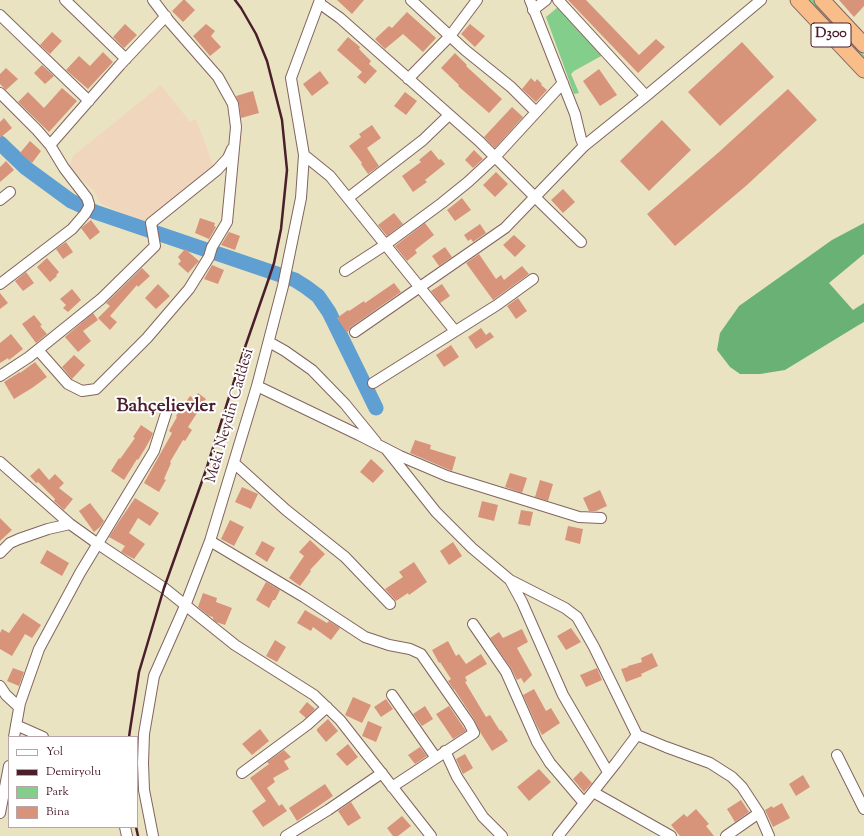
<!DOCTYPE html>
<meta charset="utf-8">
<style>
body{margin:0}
#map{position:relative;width:864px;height:836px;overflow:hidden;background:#eae3c1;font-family:"Sorts Mill Goudy",serif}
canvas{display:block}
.legend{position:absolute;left:8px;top:736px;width:130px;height:92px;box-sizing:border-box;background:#fff;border:1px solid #b7a5aa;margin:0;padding:5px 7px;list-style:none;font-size:12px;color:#4a1f2b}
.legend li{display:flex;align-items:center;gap:8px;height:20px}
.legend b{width:20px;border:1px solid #b7a5aa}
</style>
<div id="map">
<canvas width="864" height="836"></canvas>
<ul class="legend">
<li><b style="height:5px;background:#fff"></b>Yol</li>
<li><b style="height:5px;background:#4a1f2b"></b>Demiryolu</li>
<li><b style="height:11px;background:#83ce8a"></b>Park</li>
<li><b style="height:11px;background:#d8937b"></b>Bina</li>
</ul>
</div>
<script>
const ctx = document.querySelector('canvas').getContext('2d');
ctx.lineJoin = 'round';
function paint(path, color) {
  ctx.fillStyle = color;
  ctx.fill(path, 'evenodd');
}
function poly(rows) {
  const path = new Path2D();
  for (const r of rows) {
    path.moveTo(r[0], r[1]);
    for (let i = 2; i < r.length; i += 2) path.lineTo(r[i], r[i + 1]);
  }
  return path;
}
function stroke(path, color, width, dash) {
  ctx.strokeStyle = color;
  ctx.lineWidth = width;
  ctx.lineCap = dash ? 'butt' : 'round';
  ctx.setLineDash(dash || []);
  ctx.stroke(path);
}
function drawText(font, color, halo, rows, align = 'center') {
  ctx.font = font + ' "Sorts Mill Goudy",serif';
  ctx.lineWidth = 4;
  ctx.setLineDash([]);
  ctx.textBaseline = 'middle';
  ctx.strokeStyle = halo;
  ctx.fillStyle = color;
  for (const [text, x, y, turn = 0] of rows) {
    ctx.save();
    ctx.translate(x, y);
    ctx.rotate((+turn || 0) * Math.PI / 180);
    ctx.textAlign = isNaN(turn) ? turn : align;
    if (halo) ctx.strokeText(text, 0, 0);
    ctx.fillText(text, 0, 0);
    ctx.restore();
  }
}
const built = poly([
 [161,85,190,122,196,119,214,168,145,224,100,203,94,191,69,167,73,156]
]);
const green = poly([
 [809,0,813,0,864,55,864,59],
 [558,7,603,55,574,71,571,74,579,93,574,94,546,17]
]);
const forest = poly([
 [864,223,864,254,829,283,853,310,864,303,864,322,857,326,785,370,760,374,740,374,730,367,717,350,720,333,739,306,832,240]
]);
const river = poly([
 [0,143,26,168,71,201,95,212,295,280,306,287,318,296,329,312,376,408]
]);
const building = poly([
 [183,0,185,0,195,10,183,22,172,11],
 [337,0,364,0,352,14],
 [568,0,586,0,639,55,656,39,665,47,638,73],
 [839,0,864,0,864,6,854,17],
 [407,12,436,38,423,52,403,34,385,49,375,39,389,26,392,28],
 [125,24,137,35,124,48,113,37],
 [206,24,215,31,211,36,221,47,210,56,193,36],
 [470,24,485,36,475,47,461,34],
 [52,32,62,41,50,54,40,45],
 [348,37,360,47,359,49,371,61,369,64,377,71,365,84,357,77,362,72,337,50],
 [742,42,774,77,720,126,688,92],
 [103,52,113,62,88,89,66,70,79,56,90,66],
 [455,53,467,65,466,66,502,99,489,113,458,86,459,85,441,68],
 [42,65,54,76,45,84,34,73],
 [6,68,18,79,6,90,0,84,0,74],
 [599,69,617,95,600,106,583,81],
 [320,71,329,83,312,96,303,84],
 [531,78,535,82,537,79,542,84,541,85,547,90,536,102,522,89],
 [62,88,77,101,49,132,18,102,28,92,44,108],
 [788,89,817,120,747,185,675,246,647,214,719,152],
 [253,91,259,113,241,118,239,103,236,96],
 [405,92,417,101,406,115,394,106],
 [512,107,523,117,495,148,484,137],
 [4,118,12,128,0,138,0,122],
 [662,120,691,150,649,191,620,161],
 [372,125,381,138,367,148,379,166,368,174,361,164,362,163,349,146,361,137,359,134],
 [30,141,41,151,32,163,20,153],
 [431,150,439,160,441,159,445,164,425,180,427,182,413,192,402,176,421,162,419,160],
 [474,150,483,159,473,168,465,160],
 [6,161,14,170,0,182,0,167],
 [496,172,508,184,495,197,483,185],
 [563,189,575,202,563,213,551,200],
 [462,198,471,210,455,221,447,210],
 [394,213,403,224,387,236,378,225],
 [200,218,215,223,214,226,216,227,209,239,195,233],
 [91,220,100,232,90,240,81,228],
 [425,223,434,235,415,250,417,253,407,261,395,246],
 [480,224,486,233,473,242,471,239,468,241,464,235],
 [229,232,240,236,235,250,221,245],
 [514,235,526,246,515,257,503,245],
 [66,242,73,252,63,259,56,249],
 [445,247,452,257,439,266,432,256],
 [185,249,199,261,188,273,178,264,181,261,178,257],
 [479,254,496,279,501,275,504,280,522,266,529,274,493,300,466,263],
 [47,258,59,272,56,275,57,276,50,282,37,267],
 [212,265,224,270,218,284,204,279],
 [142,268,150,276,138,287,137,285,110,316,117,322,110,330,98,318,110,306,106,303],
 [26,272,34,283,23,291,15,281],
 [394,283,401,292,351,327,347,333,337,318,348,310,349,311,364,301,365,303],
 [158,284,170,296,156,309,145,298],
 [442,284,450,296,440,303,431,291],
 [72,289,81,300,68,312,63,308,66,305,60,299],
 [0,293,8,303,0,309],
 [518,298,527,311,516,319,507,306],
 [93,313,98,320,83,331,91,341,78,352,65,337],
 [34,315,42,325,40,326,47,334,36,343,22,324],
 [481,328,486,335,490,332,494,337,476,349,468,337],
 [11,334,23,349,9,360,8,358,0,363,0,343],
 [451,345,459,357,444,367,436,355],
 [74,355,85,365,72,379,62,367],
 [35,362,47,377,32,388,14,399,4,382,20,372,20,373],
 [198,393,206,399,188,427,192,430,185,441,183,440,170,462,171,463,164,479,166,480,159,492,144,483,172,433,169,431,177,417,176,416,190,396,194,399],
 [141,425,153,433,151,438,146,447,138,460,137,459,124,480,111,471,119,458,120,459,135,438,133,437],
 [415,440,431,445,430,449,456,457,452,471,410,453],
 [371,459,384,471,373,483,360,472],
 [39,468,49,480,55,474,64,483,59,488,73,499,64,510,54,501,55,499,38,482,36,483,30,476],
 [510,473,527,478,522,493,505,487],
 [540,480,553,484,548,501,535,497],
 [242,487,258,494,251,509,235,502],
 [600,490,607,506,596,511,589,511,583,498],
 [135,498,159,513,150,526,138,518,129,533,145,544,134,559,121,552,125,546,109,537,120,520],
 [482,501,498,505,494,521,478,517],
 [90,503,104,521,100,527,94,532,79,511],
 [521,510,533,512,530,526,518,524],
 [0,518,12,530,0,541],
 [230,520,244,527,234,546,221,539],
 [568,526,583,529,580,544,565,540],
 [310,540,325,554,310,570,311,571,300,586,289,578,304,556,299,552],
 [262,541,275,548,267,562,255,554],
 [453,542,462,556,449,565,440,551],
 [47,550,69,563,62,576,40,563],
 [414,562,427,582,409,595,408,593,396,601,385,589,403,577,399,572],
 [266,582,280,590,275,600,273,600,269,608,256,600],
 [203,593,217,598,216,602,232,608,225,625,216,622,213,619,213,617,209,616,198,607],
 [305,610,327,623,329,621,340,628,331,640,313,627,311,631,297,623],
 [23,613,41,625,32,638,25,634,12,656,0,649,0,633,2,629,9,633],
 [571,628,581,642,566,650,557,636],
 [522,629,528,642,517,648,532,675,524,683,521,678,517,680,511,668,490,638,499,632,503,638],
 [275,640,286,647,277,662,266,656],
 [448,641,456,656,459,654,466,664,481,654,487,664,465,677,467,681,465,682,486,717,490,715,500,731,501,730,508,741,492,751,480,732,474,719,454,689,454,690,448,681,451,679,440,662,439,663,432,650],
 [652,653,658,666,641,674,642,676,626,682,621,669,628,667,628,666,642,662,641,658],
 [13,668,24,672,19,686,7,681],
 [597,668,602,680,586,687,580,675],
 [534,689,546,711,551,708,560,723,542,735,537,726,523,695],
 [353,697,371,705,362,723,345,715],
 [386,699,393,709,381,717,374,707],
 [307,702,315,709,306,718,299,712],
 [425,706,433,719,422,726,413,714],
 [449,706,466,731,453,739,436,714],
 [328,719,338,731,326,742,317,731,317,729],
 [368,721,382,727,376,742,362,736],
 [260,729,269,741,252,755,242,744],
 [348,744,358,757,347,766,336,754],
 [420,747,427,756,415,764,408,755],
 [284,750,291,757,284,761,289,769,273,778,275,782,267,788,279,806,282,804,287,811,263,827,252,811,266,801,250,778,269,764,267,762],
 [465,754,473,768,463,774,456,759],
 [539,769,551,782,529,801,517,787],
 [581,771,592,783,584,792,573,779],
 [803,775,810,787,796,796,789,784],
 [325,784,333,796,297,821,289,808],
 [741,800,749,812,735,822,727,809],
 [351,802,361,818,348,826,338,811],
 [782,803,790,818,773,827,765,810,772,806,773,808],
 [696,809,709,824,706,826,714,836,680,836,671,825,684,814,687,817],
 [402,816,411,826,398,836,393,836,387,828]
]);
const minor = poly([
 [65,0,126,59],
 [411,0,465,50,511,87,536,112],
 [530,0,575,114,581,139,584,146],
 [558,0,646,96],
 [319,3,340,18,479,141,543,205,581,242],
 [533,10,546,0],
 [0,15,89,101],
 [408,79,450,36,477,0],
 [0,93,37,130,50,145,64,168,87,198,89,204,89,207,85,214,72,229,0,284],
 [50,145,120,65,166,16],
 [304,155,330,176,455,331],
 [348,198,423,140,449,115],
 [0,200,10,192],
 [345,271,385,245,442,203,468,182,495,157,563,83],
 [355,332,505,228,584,146,646,96,761,0],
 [269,342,285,351,312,370,345,404,376,442],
 [38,350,68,384,82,391,96,389,147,338,189,289,209,257,212,247,227,222,236,127,233,104,218,77,169,21,153,0],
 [0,376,29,357,101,299,155,246,151,223,217,170,228,158,232,149],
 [373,383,497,305,533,279],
 [257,386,359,435,400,456,447,476,579,517,601,518],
 [386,449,436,512,472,548,510,580,565,608,577,617,594,647,637,735],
 [0,462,70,524,98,544,164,588,235,645,314,695,340,720,431,836],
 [234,463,286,510,345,557,390,604],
 [210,541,304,597,365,637,389,645,410,649,421,654,469,723,474,733,392,787],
 [0,553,10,543,19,539,48,529,70,524],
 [510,580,522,602,563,695,608,772],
 [473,624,506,672,537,742,550,763,584,803],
 [0,686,6,695,19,707],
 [392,695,436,758],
 [16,725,43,737],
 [14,737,20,703,39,649,80,573,154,451,168,407],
 [445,751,457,777,483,817,502,836],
 [837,755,864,809],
 [242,773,307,725,327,707],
 [593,792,671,836],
 [0,813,9,766],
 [125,827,127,836],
 [153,836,144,790,143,763,144,734,154,676,185,606,210,541,257,386,283,286,301,198,304,155,291,78,320,0],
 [286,836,328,810,382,773],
 [558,836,616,763,637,735,666,747,710,763,732,777,742,787,759,813,769,836],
 [726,836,759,813]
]);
const highway = poly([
 [798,0,864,70],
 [822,0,864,45]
]);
const rail = poly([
 [129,737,130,730,139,672,164,588,206,470,243,353,269,278,274,263,281,229,287,170,282,120,267,61,256,34,241,8,235,0],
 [136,827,138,836]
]);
const shields = [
 [831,35,40]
];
const shieldNames = [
 ["D300",831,35]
];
const streetNames = [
 ["Meki Neydin Caddesi",231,416,-74]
];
const districtNames = [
 ["Bahçelievler",166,408]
];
paint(built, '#efd6bc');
paint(green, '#83ce8a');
paint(forest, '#6ab176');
stroke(river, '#5f9fd2', 15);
paint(building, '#d8937b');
stroke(minor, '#826460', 12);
stroke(highway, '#826460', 17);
stroke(minor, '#fff', 10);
stroke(highway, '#f8bd89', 15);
stroke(rail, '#4a1f2b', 2.5);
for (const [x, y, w] of shields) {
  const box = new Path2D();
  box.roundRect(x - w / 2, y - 12, w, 24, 3);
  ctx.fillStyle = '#fff';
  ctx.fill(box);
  stroke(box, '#4a1f2b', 1);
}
drawText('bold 14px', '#4a1f2b', null, shieldNames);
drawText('15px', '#4a1f2b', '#fff', streetNames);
drawText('bold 19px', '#4a1f2b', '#fff', districtNames);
</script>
